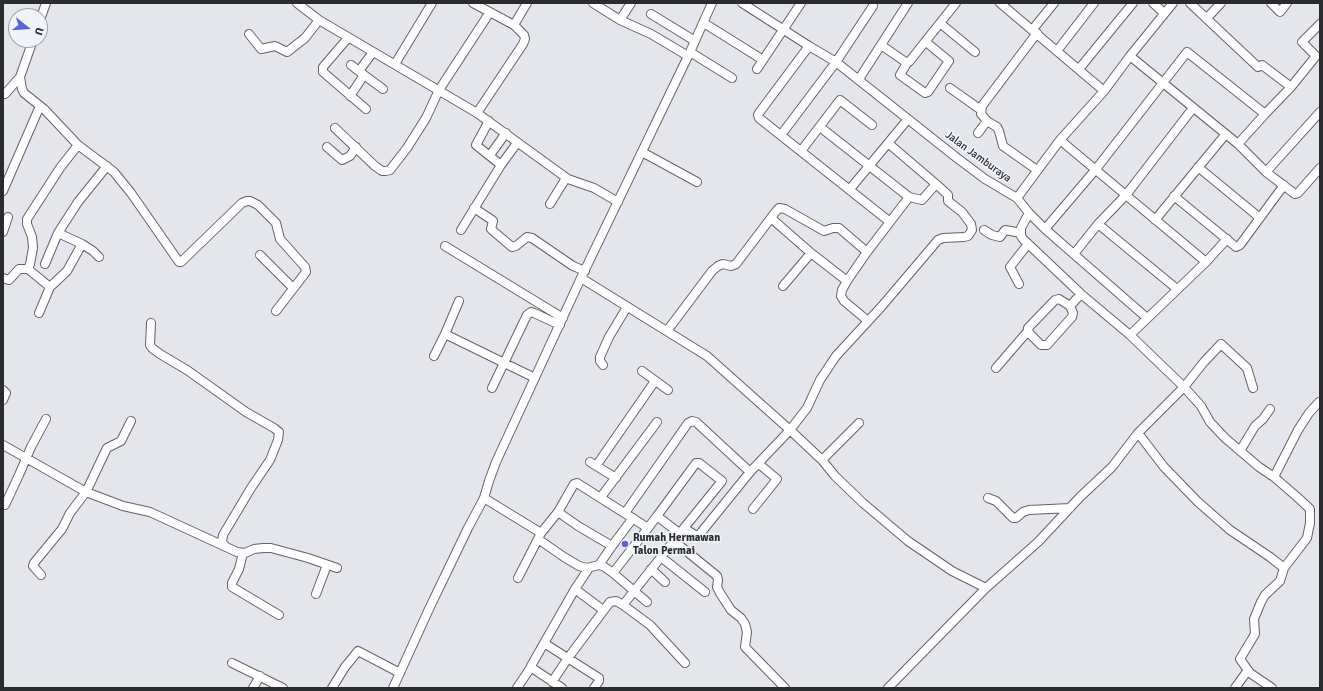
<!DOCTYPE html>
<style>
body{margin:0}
#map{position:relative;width:1323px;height:691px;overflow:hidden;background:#e4e6ec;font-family:Signika,sans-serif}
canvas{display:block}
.frame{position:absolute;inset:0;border:4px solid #2a2b2d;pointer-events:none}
.north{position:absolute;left:8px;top:8px;width:40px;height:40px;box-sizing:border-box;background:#f1f3fa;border:1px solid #a1a3a8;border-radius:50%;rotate:107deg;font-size:11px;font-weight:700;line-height:16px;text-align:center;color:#2a2b2d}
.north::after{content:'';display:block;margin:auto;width:14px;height:18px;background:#5b60d7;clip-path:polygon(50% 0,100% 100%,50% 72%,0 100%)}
</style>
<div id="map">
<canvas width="1323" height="691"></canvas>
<div class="frame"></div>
<div class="north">U</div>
</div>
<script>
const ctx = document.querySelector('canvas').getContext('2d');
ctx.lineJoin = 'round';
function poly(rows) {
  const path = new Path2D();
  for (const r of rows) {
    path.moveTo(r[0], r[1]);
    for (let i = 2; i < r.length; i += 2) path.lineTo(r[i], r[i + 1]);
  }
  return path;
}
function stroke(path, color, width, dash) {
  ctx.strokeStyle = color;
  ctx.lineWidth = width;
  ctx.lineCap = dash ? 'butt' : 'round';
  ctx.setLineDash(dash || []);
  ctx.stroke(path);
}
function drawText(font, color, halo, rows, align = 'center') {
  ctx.font = font + ' Signika,sans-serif';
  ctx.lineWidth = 3.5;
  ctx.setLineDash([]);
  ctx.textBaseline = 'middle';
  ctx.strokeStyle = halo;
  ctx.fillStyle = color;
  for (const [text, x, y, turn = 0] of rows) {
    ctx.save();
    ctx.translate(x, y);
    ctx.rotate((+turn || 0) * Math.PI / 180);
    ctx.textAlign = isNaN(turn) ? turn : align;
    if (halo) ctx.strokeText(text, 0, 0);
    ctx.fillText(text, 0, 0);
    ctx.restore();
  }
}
const minor = poly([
 [297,3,319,20,477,113,568,179,594,188,618,202],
 [473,3,514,25,524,35,525,39,523,44,477,113],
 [593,3,620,20,651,34,688,56],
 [742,3,809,46,836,62,957,158,985,179,1017,198,1060,140,1104,91,1130,56,1173,3],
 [1000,3,1104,91],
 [1153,3,1164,13],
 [1190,3,1258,67,1262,65,1291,87],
 [1271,3,1280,12,1287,3],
 [651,14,695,41],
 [1207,18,1221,3],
 [40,20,46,3],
 [620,20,631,3],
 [704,23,763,60],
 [940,23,975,52],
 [514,25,527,3],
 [1033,29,1054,3],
 [249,34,261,49,275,46,287,52,305,38,319,20],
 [348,38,323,67,323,72,366,109],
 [33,40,20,77,22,89,24,93,44,109,78,145,114,172,131,193,179,262,181,262,242,203,247,201,250,201,258,205,276,223,280,239,305,267,306,272,276,311],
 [881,45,907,63,909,62,956,3],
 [809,46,759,113,758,115,759,118,890,222],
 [1057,51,1094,3],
 [690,52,732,78],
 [1130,56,1238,144,1266,172,1295,194,1298,193,1320,168],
 [907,63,900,75,925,93,928,92,949,61,926,42],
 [395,64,432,3],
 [757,69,801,3],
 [1079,69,1133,3],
 [359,71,373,52],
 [364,75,383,89],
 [859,79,908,3],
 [950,88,981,110],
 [3,94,5,94,20,77],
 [350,96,364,75,351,65],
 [335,128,375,166,382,171,386,171,390,170,407,148,426,118,439,90,490,12],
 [978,133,987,121],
 [781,135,836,62,873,6],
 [1060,140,1206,262],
 [888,143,936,184],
 [1238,144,1265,114,1291,87,1316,56,1302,42,1320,24],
 [327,147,342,160,350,156,356,147],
 [801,151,840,100,872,125],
 [642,152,697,182],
 [490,155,506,133],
 [501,165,517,143],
 [1198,167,1260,218],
 [1037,170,1003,146,999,131,997,127,987,121,981,114,982,106,1037,33],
 [1266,172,1320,112],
 [850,189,908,119],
 [3,191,40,106],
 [1174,196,1236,247,1240,245,1284,185],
 [1017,198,1029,213,1045,229],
 [550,204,566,178],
 [474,208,492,220,493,221,491,229,492,230,512,247,516,246,527,237,532,238,573,266,585,271],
 [1029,213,1021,228,1021,236,1023,239,1081,294,1130,335],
 [771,218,811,253],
 [1155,220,1225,135],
 [1098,224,1177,289],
 [461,230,501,165,476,145,489,121],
 [984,230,992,235,1000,237,1005,230,1021,233],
 [3,232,8,217],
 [58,233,82,244,93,251,99,257],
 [1227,239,1206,262,1130,335,1184,387,1201,406,1210,422,1225,438,1259,467,1274,477,1296,496,1310,509,1310,523,1307,538,1284,568],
 [445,246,563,318],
 [1074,254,1098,224,1126,195,1193,108],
 [260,255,293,288],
 [45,264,58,233,78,202,107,166],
 [28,269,30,264,33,248,32,237,27,224,27,219,60,168,78,145],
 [3,278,9,280,19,269,28,269,50,287,67,271,82,244],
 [581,278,707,356,790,430,822,460,835,476,863,503,908,541,952,571,986,588,888,688],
 [847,281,867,252,909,197],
 [1019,284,1010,267,1028,244],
 [783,286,811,253,847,281,842,290,841,296,844,301,868,321],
 [459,301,445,334,535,378],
 [1070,306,1059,299,1055,300,1028,328,1029,333,1041,345,1047,345,1072,317,1073,313,1070,306,1081,294],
 [39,313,50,287],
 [1147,318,1045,229,1096,169,1187,52,1265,114],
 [151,323,150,345,152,348,160,354,187,370,246,412,274,428,279,432,278,440,270,460,251,488,223,535,222,542,226,547],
 [667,331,712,271,718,266,723,264,731,266,736,264,777,210,779,208,785,209,824,231,833,228,839,228,867,252],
 [434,356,445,334],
 [603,365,600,361,600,357,609,337,627,307],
 [996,368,1028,331],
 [642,371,668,390],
 [492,388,527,315,531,312,534,313,560,325],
 [3,390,6,393,3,400],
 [1138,433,1164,467,1198,502,1230,530,1270,557,1284,568,1280,581,1265,595,1261,602,1254,619,1255,634,1240,659,1250,673,1272,688],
 [3,445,86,492,123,506,150,512,237,552,245,553,254,549,263,548,271,548,308,558,337,568],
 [1240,451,1255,426,1263,419,1270,409],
 [822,460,859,423],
 [590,462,616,478],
 [596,466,655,381],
 [1274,477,1298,430,1309,413,1319,402],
 [601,497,657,422],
 [988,498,996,501,1013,518,1016,518,1023,512,1029,510,1070,508],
 [5,505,19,475,31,447,46,419],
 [753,509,777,479,759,464],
 [558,512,578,526,612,546,633,518],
 [625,513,688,423,692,421,696,422,750,472],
 [657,516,696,463,699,463,722,481,684,528],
 [541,533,558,512,574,484,577,483,648,528,657,516,679,533],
 [538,539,564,557,579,566,587,568,599,565,603,566,613,573,647,602],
 [674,541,717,576,718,580,717,587,720,593,731,610,741,618,745,624,747,632,745,647,785,688],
 [243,553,239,569,232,583,232,587,279,615],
 [661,557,705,592],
 [599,565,612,546],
 [651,569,665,582],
 [613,573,648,528],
 [41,575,33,566,34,563,62,529,70,513,86,492,107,448,121,441,131,421],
 [518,578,541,533,484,498,489,481,496,462,581,278,690,52,712,3],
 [986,588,1038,542,1080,497,1112,467,1138,433,1184,387,1204,362,1221,344,1247,368,1253,388],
 [575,589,603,610],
 [316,594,327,565],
 [623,605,650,625,685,663],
 [544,643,599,678,599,681,594,688],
 [232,663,283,688],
 [552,682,568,658,610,602,616,601,623,605,684,528,695,535,699,535,750,472,790,430,807,408,820,380,836,356,882,306,938,240,943,238,964,237,968,236,972,230,971,224,962,212,948,201,948,195,936,184,922,200,909,197,820,127],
 [253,688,260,676],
 [332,688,345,667,358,651,400,673],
 [393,688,429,609,468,528,484,498],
 [517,688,531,667],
 [562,688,532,668,531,666,575,589,589,568],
 [1235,688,1248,670]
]);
const markers = [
 [625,544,4,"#5b60d7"]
];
const streetNames = [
 ["Jalan Jamburaya",978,157,36]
];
const poiNames = [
 ["Rumah Hermawan",633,538],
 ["Talon Permai",633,551]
];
stroke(minor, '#626369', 10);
stroke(minor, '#fff', 8);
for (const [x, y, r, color] of markers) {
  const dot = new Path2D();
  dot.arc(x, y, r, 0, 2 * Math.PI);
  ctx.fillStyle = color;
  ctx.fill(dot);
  stroke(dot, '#f1f3fa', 1.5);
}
drawText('11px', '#2a2b2d', '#f1f3fa', streetNames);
drawText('bold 11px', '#2a2b2d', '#f1f3fa', poiNames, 'left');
</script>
